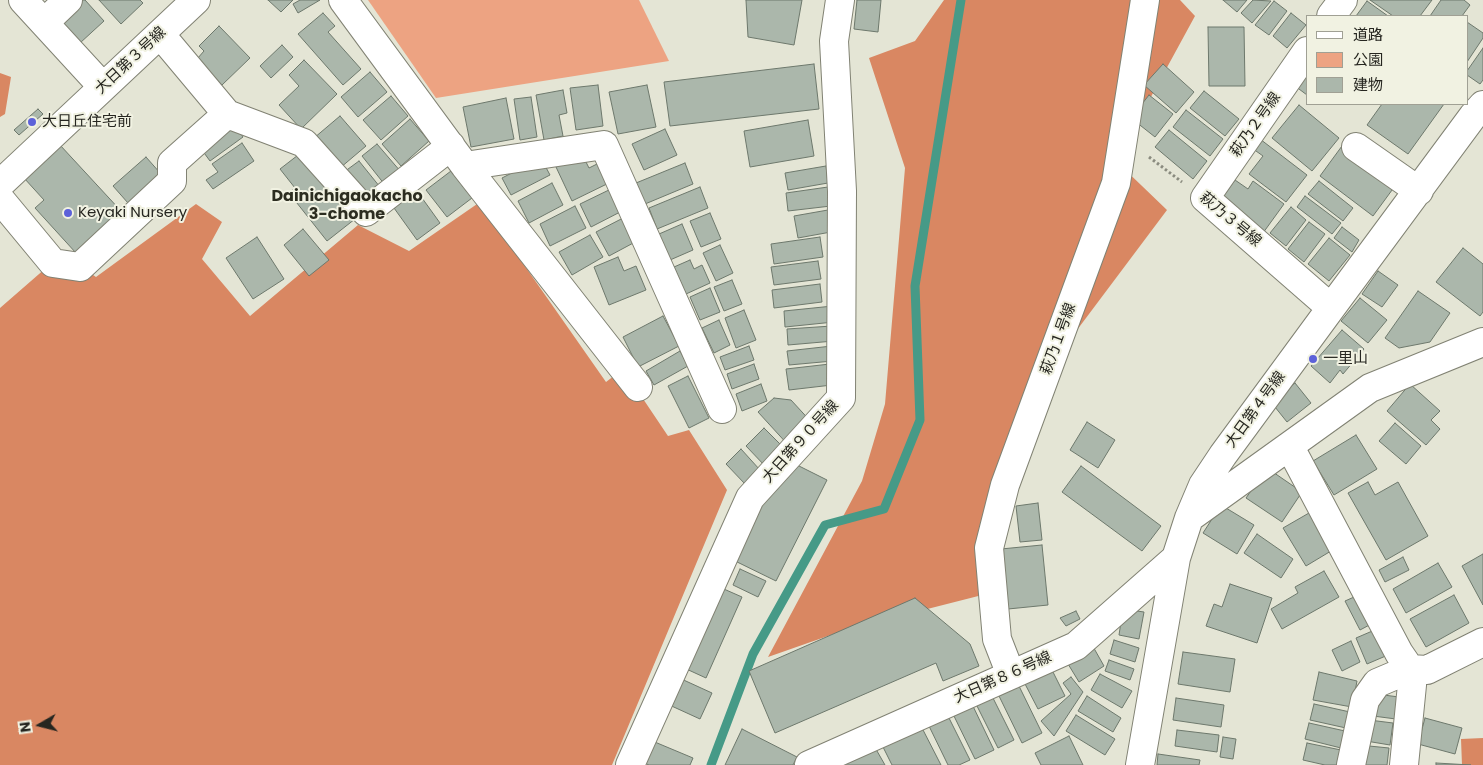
<!DOCTYPE html>
<meta charset="utf-8">
<style>
body{margin:0}
#map{position:relative;width:1483px;height:765px;overflow:hidden;background:#e4e5d5;font-family:Poppins,"Noto Sans JP",sans-serif}
canvas{display:block}
.legend{position:absolute;left:1306px;top:15px;width:162px;height:90px;box-sizing:border-box;background:#f1f2e2;border:1px solid #a0a094;margin:0;padding:6px 9px;list-style:none;font-size:15px;color:#262620}
.legend li{display:flex;align-items:center;gap:10px;height:25px}
.legend b{width:25px;border:1px solid #a0a094}
.north{position:absolute;left:15px;top:700px;width:50px;height:50px;-webkit-text-stroke:4px #f1f2e2;paint-order:stroke;rotate:262deg;font-size:14px;font-weight:700;line-height:20px;text-align:center;color:#262620}
.north::after{content:'';display:block;margin:auto;width:18px;height:22px;background:#262620;clip-path:polygon(50% 0,100% 100%,50% 72%,0 100%)}
</style>
<div id="map">
<canvas width="1483" height="765"></canvas>
<ul class="legend">
<li><b style="height:6px;background:#fff"></b>道路</li>
<li><b style="height:14px;background:#eda382"></b>公園</li>
<li><b style="height:14px;background:#abb7ab"></b>建物</li>
</ul>
<div class="north">N</div>
</div>
<script>
const ctx = document.querySelector('canvas').getContext('2d');
ctx.lineJoin = 'round';
function paint(path, color) {
  ctx.fillStyle = color;
  ctx.fill(path, 'evenodd');
}
function poly(rows) {
  const path = new Path2D();
  for (const r of rows) {
    path.moveTo(r[0], r[1]);
    for (let i = 2; i < r.length; i += 2) path.lineTo(r[i], r[i + 1]);
  }
  return path;
}
function stroke(path, color, width, dash) {
  ctx.strokeStyle = color;
  ctx.lineWidth = width;
  ctx.lineCap = dash ? 'butt' : 'round';
  ctx.setLineDash(dash || []);
  ctx.stroke(path);
}
function drawText(font, color, halo, rows, align = 'center') {
  ctx.font = font + ' Poppins,"Noto Sans JP",sans-serif';
  ctx.lineWidth = 4;
  ctx.setLineDash([]);
  ctx.textBaseline = 'middle';
  ctx.strokeStyle = halo;
  ctx.fillStyle = color;
  for (const [text, x, y, turn = 0] of rows) {
    ctx.save();
    ctx.translate(x, y);
    ctx.rotate((+turn || 0) * Math.PI / 180);
    ctx.textAlign = isNaN(turn) ? turn : align;
    if (halo) ctx.strokeText(text, 0, 0);
    ctx.fillText(text, 0, 0);
    ctx.restore();
  }
}
const green = poly([
 [368,0,639,0,669,61,436,98]
]);
const forest = poly([
 [944,0,1180,0,1195,16,1116,161,1167,210,1071,338,998,535,994,592,845,630,768,657,862,481,885,404,905,168,869,58,915,41],
 [0,73,11,77,5,114,0,117],
 [480,202,606,382,623,369,668,436,689,430,727,490,612,765,0,765,0,308,62,254,96,277,196,204,222,222,202,259,250,316,358,225,409,251],
 [1483,738,1483,765,1462,765,1461,739]
]);
const stream = poly([
 [711,765,753,654,825,525,884,509,920,420,915,286,961,0]
]);
const building = poly([
 [79,0,85,0,104,21,80,43,58,18,79,0],
 [99,0,140,0,143,3,121,24,99,0],
 [268,0,293,0,281,12,268,0],
 [300,0,320,0,298,13,293,4,300,0],
 [746,0,802,0,794,45,748,37,746,0],
 [857,0,881,0,878,32,854,29,857,0],
 [1223,0,1247,0,1237,12,1223,0],
 [1253,0,1271,1,1252,23,1241,13,1253,0],
 [1370,0,1432,0,1420,16,1393,16,1370,0],
 [1441,0,1464,0,1470,5,1462,16,1430,16,1441,0],
 [1274,1,1287,11,1269,35,1255,25,1274,1],
 [1367,1,1388,16,1356,16,1367,1],
 [323,13,335,26,328,32,361,69,343,85,298,34,323,13],
 [1291,13,1306,25,1287,48,1273,36,1291,13],
 [1467,22,1483,33,1483,38,1467,62,1467,22],
 [219,26,250,58,222,85,197,59,204,51,199,46,219,26],
 [1208,27,1244,27,1245,86,1209,86,1208,27],
 [282,45,293,57,271,78,260,66,282,45],
 [1483,48,1483,80,1480,84,1467,75,1467,71,1483,48],
 [304,60,337,94,301,129,279,105,299,86,289,75,304,60],
 [814,64,819,109,670,126,664,82,814,64],
 [1163,64,1194,92,1176,113,1144,85,1163,64],
 [370,72,387,92,358,117,341,97,370,72],
 [1307,72,1307,95,1295,86,1307,72],
 [598,85,603,126,576,130,570,88,598,85],
 [647,85,656,127,618,134,609,92,647,85],
 [563,90,567,113,559,115,563,136,544,140,536,95,563,90],
 [1204,91,1239,119,1225,136,1190,108,1204,91],
 [1149,95,1173,114,1155,137,1131,118,1149,95],
 [391,96,408,116,381,140,363,120,391,96],
 [531,97,537,137,520,140,514,99,531,97],
 [506,98,514,139,471,147,463,107,506,98],
 [1382,104,1444,104,1408,154,1367,125,1382,104],
 [1299,105,1339,138,1312,171,1272,138,1299,105],
 [38,109,43,114,19,135,14,130,38,109],
 [1186,110,1223,139,1210,156,1173,127,1186,110],
 [340,116,366,146,340,168,314,138,340,116],
 [410,119,429,141,401,166,382,144,410,119],
 [808,120,814,156,750,167,744,131,808,120],
 [233,122,243,137,210,161,199,146,233,122],
 [665,129,677,155,644,170,632,144,665,129],
 [1169,130,1207,161,1193,179,1155,147,1169,130],
 [1256,136,1307,175,1286,202,1249,174,1263,156,1249,146,1256,136],
 [242,143,254,161,213,189,206,180,218,172,212,164,242,143],
 [377,144,401,172,385,185,362,156,377,144],
 [60,145,121,211,76,253,35,208,44,200,24,178,60,145],
 [1342,146,1395,186,1373,216,1320,176,1342,146],
 [302,152,355,219,327,241,289,193,295,188,280,169,302,152],
 [582,154,589,168,603,161,613,181,572,201,556,167,582,154],
 [146,157,161,174,128,203,113,186,146,157],
 [541,158,550,175,511,195,502,178,541,158],
 [359,161,380,187,364,199,344,172,359,161],
 [685,163,693,184,645,204,636,183,685,163],
 [826,166,828,183,788,190,785,173,826,166],
 [451,171,472,198,447,217,426,190,451,171],
 [1235,180,1248,189,1253,181,1284,204,1263,233,1220,201,1235,180],
 [1319,181,1353,208,1343,221,1308,194,1319,181],
 [552,183,563,205,529,223,518,201,552,183],
 [700,187,708,208,657,229,649,208,700,187],
 [828,187,831,206,788,211,786,193,828,187],
 [613,188,624,210,591,227,580,204,613,188],
 [417,191,440,223,417,240,394,208,417,191],
 [1305,196,1341,223,1332,234,1297,207,1305,196],
 [575,206,586,228,550,246,540,224,575,206],
 [1291,207,1306,220,1286,246,1270,233,1291,207],
 [828,210,831,232,798,238,794,216,828,210],
 [710,213,721,239,701,247,690,221,710,213],
 [625,217,637,241,609,256,596,232,625,217],
 [1309,222,1325,234,1304,262,1288,249,1309,222],
 [682,224,693,250,670,260,659,234,682,224],
 [1342,227,1359,240,1352,252,1334,238,1342,227],
 [303,229,329,260,309,276,284,245,303,229],
 [590,235,603,257,572,275,559,252,590,235],
 [257,237,284,279,253,299,226,258,257,237],
 [820,237,823,257,774,264,771,244,820,237],
 [1329,238,1350,255,1329,281,1308,264,1329,238],
 [720,245,733,273,716,281,703,253,720,245],
 [1463,248,1483,264,1483,312,1480,316,1436,282,1463,248],
 [618,257,624,271,636,266,646,290,609,305,594,267,618,257],
 [690,260,694,269,702,265,710,283,686,294,674,267,690,260],
 [818,261,821,279,774,285,771,267,818,261],
 [1378,271,1398,285,1382,307,1362,294,1378,271],
 [732,280,742,304,724,311,714,287,732,280],
 [820,284,822,302,774,308,772,290,820,284],
 [710,288,720,312,700,320,690,297,710,288],
 [1418,291,1450,313,1430,342,1399,348,1385,338,1418,291],
 [1360,298,1387,320,1368,343,1341,321,1360,298],
 [833,306,834,322,785,327,784,311,833,306],
 [744,310,756,340,736,348,725,318,744,310],
 [663,316,679,346,638,367,623,337,663,316],
 [719,320,730,345,714,353,702,328,719,320],
 [832,326,834,341,788,345,787,329,832,326],
 [1342,330,1364,349,1343,374,1340,370,1330,383,1311,366,1342,330],
 [749,346,754,360,725,370,720,357,749,346],
 [832,346,833,361,789,365,787,351,832,346],
 [680,351,688,366,654,385,646,371,680,351],
 [754,364,759,379,732,389,727,374,754,364],
 [830,364,832,385,789,390,786,369,830,364],
 [688,376,709,418,689,428,668,386,688,376],
 [1295,383,1311,403,1287,422,1271,402,1295,383],
 [761,384,767,401,742,411,736,394,761,384],
 [1410,384,1440,411,1431,420,1440,429,1426,445,1387,411,1410,384],
 [774,398,791,400,814,425,790,447,758,412,774,398],
 [1087,422,1115,440,1098,468,1070,450,1087,422],
 [1395,423,1421,446,1406,464,1379,441,1395,423],
 [764,428,785,449,766,467,746,446,764,428],
 [1356,435,1377,469,1334,495,1313,461,1356,435],
 [741,449,760,470,745,484,726,464,741,449],
 [791,462,827,480,776,581,731,559,766,490,791,462],
 [1081,466,1161,526,1142,551,1062,492,1081,466],
 [1267,468,1302,492,1282,522,1246,498,1267,468],
 [1368,482,1375,495,1398,482,1428,536,1386,560,1348,493,1368,482],
 [1038,503,1042,540,1020,542,1016,506,1038,503],
 [1221,505,1254,525,1237,554,1203,533,1221,505],
 [1309,513,1331,551,1306,566,1283,528,1309,513],
 [1257,534,1293,559,1281,578,1244,553,1257,534],
 [1042,545,1048,605,1008,609,1001,549,1042,545],
 [1483,554,1483,605,1462,566,1483,554],
 [1403,557,1409,570,1385,582,1379,570,1403,557],
 [1438,563,1452,587,1406,613,1393,589,1438,563],
 [740,569,766,581,758,597,733,585,740,569],
 [1324,571,1339,597,1282,629,1271,609,1298,593,1295,587,1324,571],
 [1230,584,1272,598,1257,643,1206,626,1214,604,1222,607,1230,584],
 [717,586,742,597,706,678,682,667,717,586],
 [1361,594,1375,622,1360,630,1345,601,1361,594],
 [1454,595,1469,623,1426,647,1410,619,1454,595],
 [915,598,970,644,979,666,943,681,936,663,775,733,749,671,915,598],
 [1123,609,1144,612,1139,639,1119,635,1123,609],
 [1076,611,1080,619,1066,626,1060,618,1076,611],
 [1377,629,1388,655,1367,664,1356,638,1377,629],
 [1114,640,1139,648,1135,662,1110,654,1114,640],
 [1351,641,1360,662,1342,671,1332,650,1351,641],
 [1091,643,1104,666,1079,682,1065,659,1091,643],
 [1183,652,1235,659,1230,692,1178,684,1183,652],
 [1109,660,1134,669,1130,680,1105,671,1109,660],
 [1051,668,1065,696,1038,709,1024,682,1051,668],
 [1319,672,1357,681,1352,707,1313,700,1319,672],
 [1100,674,1132,691,1122,708,1091,690,1100,674],
 [677,677,712,693,700,719,665,703,677,677],
 [1071,677,1083,692,1054,736,1041,721,1071,694,1063,683,1071,677],
 [1019,686,1042,733,1022,743,999,696,1019,686],
 [1376,694,1399,697,1396,719,1373,716,1376,694],
 [992,696,1014,740,998,748,976,704,992,696],
 [1087,696,1121,718,1113,732,1078,711,1087,696],
 [1176,698,1224,705,1221,727,1173,720,1176,698],
 [971,702,994,750,975,759,952,712,971,702],
 [1314,704,1350,712,1346,728,1310,720,1314,704],
 [947,714,970,760,959,765,948,765,928,724,947,714],
 [1076,715,1115,739,1105,755,1066,731,1076,715],
 [1425,718,1462,728,1455,754,1418,744,1425,718],
 [1369,720,1393,723,1390,745,1366,741,1369,720],
 [1309,723,1345,731,1341,748,1305,739,1309,723],
 [921,726,941,765,892,765,882,745,921,726],
 [742,729,797,757,793,765,725,765,742,729],
 [1177,730,1219,735,1217,752,1175,746,1177,730],
 [1069,736,1083,765,1041,765,1035,753,1069,736],
 [1223,737,1236,739,1233,759,1220,757,1223,737],
 [650,740,693,758,690,765,649,765,642,762,650,740],
 [1307,743,1341,750,1337,765,1325,765,1303,760,1307,743],
 [873,744,885,765,837,765,873,744],
 [1359,745,1389,748,1387,765,1356,765,1359,745],
 [1158,754,1200,760,1199,765,1157,765,1158,754],
 [1436,763,1471,765,1436,765,1436,763]
]);
const path = poly([
 [1149,157,1182,182]
]);
const minor = poly([
 [23,0,102,86],
 [343,0,465,166,638,387],
 [1331,16,1343,0],
 [45,22,68,0],
 [160,34,227,114,304,143,366,212,451,146],
 [1307,51,1205,198,1331,308],
 [1356,147,1419,191],
 [465,166,604,145,722,409],
 [0,184,196,0],
 [0,199,53,263,80,267,172,181,172,163,227,114],
 [1290,447,1399,653,1410,669,1427,670,1483,642],
 [1189,518,1370,388,1483,342],
 [1011,675,997,639,989,548,1005,485,1116,183,1145,0],
 [630,765,750,498,841,398,842,191,834,41,840,0],
 [809,765,1076,646,1176,558],
 [1140,765,1176,558,1189,518,1203,485,1223,455,1331,308,1473,116,1483,105],
 [1351,765,1365,700,1377,683,1410,669,1412,685,1404,765]
]);
const markers = [
 [32,122,5,"#5c61d9"],
 [68,213,5,"#5c61d9"],
 [1313,359,5,"#5c61d9"]
];
const streetNames = [
 ["大日第３号線",131,61,-43],
 ["萩乃２号線",1256,125,-55],
 ["萩乃３号線",1230,220,40],
 ["萩乃１号線",1059,339,-70],
 ["大日第４号線",1256,410,-54],
 ["大日第９０号線",801,442,-48],
 ["大日第８６号線",1003,678,-24]
];
const poiNames = [
 ["大日丘住宅前",42,122],
 ["Keyaki Nursery",78,213],
 ["一里山",1323,359]
];
const neighbourhoodNames = [
 ["Dainichigaokacho",347,197],
 ["3-chome",347,215]
];
paint(green, '#eda382');
paint(forest, '#d98762');
stroke(stream, '#469a87', 9);
paint(building, '#abb7ab');
stroke(building, '#6d786c', 1);
stroke(minor, '#818273', 30);
stroke(path, '#8a8b7f', 3, [2.5, 2.5]);
stroke(minor, '#fff', 28);
for (const [x, y, r, color] of markers) {
  const dot = new Path2D();
  dot.arc(x, y, r, 0, 2 * Math.PI);
  ctx.fillStyle = color;
  ctx.fill(dot);
  stroke(dot, '#f1f2e2', 2);
}
drawText('15px', '#262620', '#f1f2e2', streetNames);
drawText('15px', '#262620', '#f1f2e2', poiNames, 'left');
drawText('bold 16px', '#2c2d20', '#f1f2e2', neighbourhoodNames);
</script>
